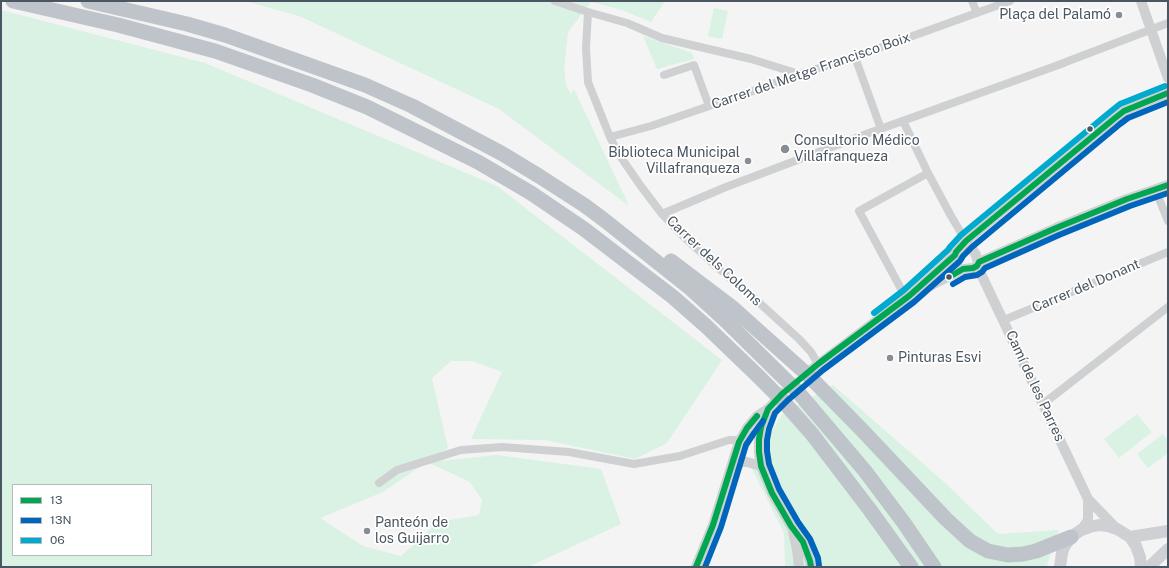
<!DOCTYPE html>
<meta charset="utf-8">
<style>
body{margin:0}
#map{position:relative;width:1169px;height:568px;overflow:hidden;background:#f4f4f4;font-family:"Public Sans",sans-serif}
canvas{display:block}
.frame{position:absolute;inset:0;border:2px solid #4a5661;pointer-events:none}
.legend{position:absolute;left:12px;top:484px;width:140px;height:72px;box-sizing:border-box;background:#fff;border:1px solid #b7bbc0;margin:0;padding:5px 7px;list-style:none;font-size:12px;color:#4a5661}
.legend li{display:flex;align-items:center;gap:8px;height:20px}
.legend b{width:20px;border:1px solid #b7bbc0}
</style>
<div id="map">
<canvas width="1169" height="568"></canvas>
<div class="frame"></div>
<ul class="legend">
<li><b style="height:5px;background:#00a651"></b>13</li>
<li><b style="height:5px;background:#0065bd"></b>13N</li>
<li><b style="height:5px;background:#00a9ce"></b>06</li>
</ul>
</div>
<script>
const ctx = document.querySelector('canvas').getContext('2d');
ctx.lineJoin = 'round';
function paint(path, color) {
  ctx.fillStyle = color;
  ctx.fill(path, 'evenodd');
}
function poly(rows) {
  const path = new Path2D();
  for (const r of rows) {
    path.moveTo(r[0], r[1]);
    for (let i = 2; i < r.length; i += 2) path.lineTo(r[i], r[i + 1]);
  }
  return path;
}
function stroke(path, color, width, dash) {
  ctx.strokeStyle = color;
  ctx.lineWidth = width;
  ctx.lineCap = dash ? 'butt' : 'round';
  ctx.setLineDash(dash || []);
  ctx.stroke(path);
}
function drawText(font, color, halo, rows, align = 'center') {
  ctx.font = font + ' "Public Sans",sans-serif';
  ctx.lineWidth = 3.5;
  ctx.setLineDash([]);
  ctx.textBaseline = 'middle';
  ctx.strokeStyle = halo;
  ctx.fillStyle = color;
  for (const [text, x, y, turn = 0] of rows) {
    ctx.save();
    ctx.translate(x, y);
    ctx.rotate((+turn || 0) * Math.PI / 180);
    ctx.textAlign = isNaN(turn) ? turn : align;
    if (halo) ctx.strokeText(text, 0, 0);
    ctx.fillText(text, 0, 0);
    ctx.restore();
  }
}
const green = poly([
 [245,1,665,1,651,22,622,10,591,2,568,32,564,68,566,85,571,94,574,89,629,206,499,109,299,16],
 [714,8,728,11,722,39,708,36],
 [1,10,205,63,497,186,722,360,667,443,635,459,545,440,471,439,502,372,472,361,451,361,432,378,448,448,428,462,497,455,601,469,621,524,528,567,204,567,202,566,199,567,1,567],
 [427,462,470,482,482,500,479,515,438,522,401,556,363,546,320,518,383,492],
 [13,485,151,485,151,555,13,555],
 [643,36,692,53,694,59,657,69],
 [833,385,943,481,998,534,1059,530,1047,565,1049,567,785,567,784,533,751,467,782,414],
 [1137,414,1152,432,1119,458,1104,439],
 [1163,434,1168,440,1168,453,1148,468,1137,454]
]);
const tertiaryTunnel = poly([
 [768,409,782,394,811,370]
]);
const minor = poly([
 [555,1,588,12,627,23,662,38,751,59,799,74],
 [972,1,977,13],
 [588,12,586,48,588,82,610,137,618,153,640,185,662,214,683,236,718,268,743,288,799,339,811,352,818,364],
 [855,57,881,129],
 [1058,65,1168,23],
 [664,75,694,65,709,106],
 [903,121,928,173,951,216,966,241],
 [610,137,651,126,756,90,799,74,843,61,1010,1],
 [1155,189,1168,221],
 [662,214,726,187,869,133,1064,63],
 [906,298,859,211,928,173],
 [1004,320,1168,252],
 [1043,404,1168,307],
 [379,483,397,470,461,450,502,447,569,452,634,464,680,456,729,440,734,440,739,442]
]);
const tertiary = poly([
 [1141,1,1168,78],
 [963,245,971,247,976,255,981,274,1088,499,1117,529],
 [979,262,1056,228,1127,199,1168,185],
 [920,291,963,269,973,268,977,266,979,262],
 [811,370,909,296,955,255,956,252,966,241,1115,118,1124,111,1168,93],
 [768,409,761,427,759,439,759,452,761,466,772,493,791,526,803,542,810,561,811,567],
 [731,467,743,462,747,462,761,466],
 [1081,530,1088,520,1088,499],
 [793,532,797,549,799,567],
 [696,567,713,525,739,442,747,428,757,416,768,409]
]);
const secondary = poly([
 [1130,537,1168,531],
 [1060,567,1062,553,1064,547,1071,537,1081,530,1090,527,1099,525,1108,526,1117,529,1130,537,1136,546,1140,557,1141,567],
 [1149,567,1168,549]
]);
const motorway = poly([
 [13,1,118,25,215,51,312,85,367,107,478,162,531,193,584,229,673,297,706,326,758,376,782,400,812,434,870,510,911,567],
 [88,1,187,24,225,35,365,85,412,106,501,153,539,176,584,205,603,219,691,289,725,320,798,392,865,471,904,523,934,567],
 [671,261,733,308,810,377,862,430,946,519,970,541,988,551,1008,555,1023,554,1036,551,1071,537]
]);
const bus1 = poly([
 [949,277,963,269,973,268,977,266,979,262,1056,228,1127,199,1168,185],
 [696,567,713,525,739,442,747,428,757,416],
 [811,567,810,561,803,542,791,526,772,493,761,466,759,452,759,439,761,427,768,409,782,394,818,364,909,296,955,255,956,252,966,241,1115,118,1124,111,1168,93]
]);
const bus2 = poly([
 [953,284,965,277,977,275,982,272,985,268,1059,235,1130,206,1168,193],
 [819,566,818,558,810,539,798,522,779,489,769,464,767,451,767,440,769,429,775,413,788,400,823,370,914,302,960,261,963,256,972,247,1120,124,1128,118,1168,102],
 [705,567,721,527,746,445,754,433,763,421]
]);
const bus3 = poly([
 [874,313,904,290,948,250,950,247,961,235,1110,112,1120,104,1165,86]
]);
const markers = [
 [1119,15,4,"#868d94"],
 [1090,129,3.5,"#4a5661"],
 [785,149,5,"#868d94"],
 [748,161,4,"#868d94"],
 [949,277,3.5,"#4a5661"],
 [890,358,4,"#868d94"],
 [367,531,4,"#868d94"]
];
const poiNames = [
 ["Plaça del Palamó",1111,15,"right"],
 ["Consultorio Médico",794,141],
 ["Villafranqueza",794,157],
 ["Biblioteca Municipal",740,153,"right"],
 ["Villafranqueza",740,169,"right"],
 ["Pinturas Esvi",898,358],
 ["Panteón de",375,523],
 ["los Guijarro",375,539]
];
const streetNames = [
 ["Carrer del Metge Francisco Boix",811,71,-19],
 ["Carrer dels Coloms",714,261,43],
 ["Carrer del Donant",1086,286,-23],
 ["Camí de les Parres",1035,386,65]
];
paint(green, '#d9f2e3');
stroke(tertiaryTunnel, '#d2d4d7', 10, [10, 5]);
stroke(minor, '#ced0d2', 8);
stroke(tertiary, '#ced0d2', 10);
stroke(secondary, '#ced0d4', 12);
stroke(motorway, '#bec4c9', 15);
stroke(bus1, '#00a651', 6);
stroke(bus2, '#0065bd', 6);
stroke(bus3, '#00a9ce', 6);
for (const [x, y, r, color] of markers) {
  const dot = new Path2D();
  dot.arc(x, y, r, 0, 2 * Math.PI);
  ctx.fillStyle = color;
  ctx.fill(dot);
  stroke(dot, '#fff', 1.5);
}
drawText('14px', '#4a5661', '#fff', poiNames, 'left');
drawText('14px', '#4a5661', '#fff', streetNames);
</script>
